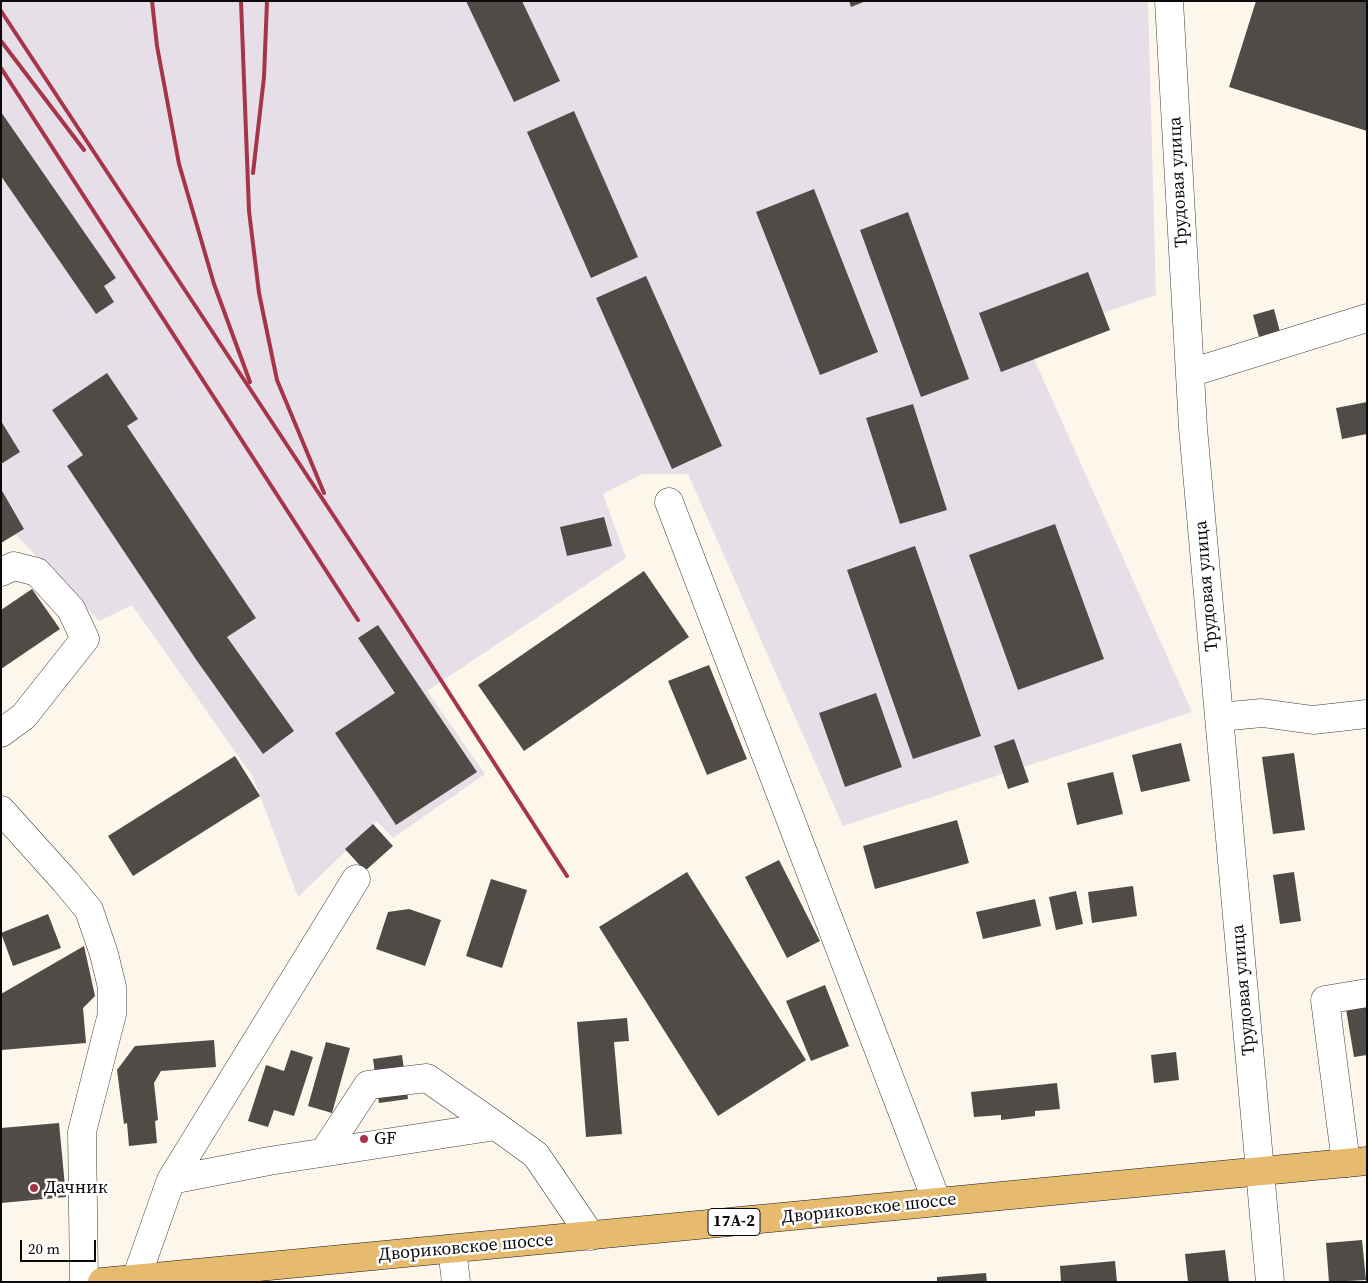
<!DOCTYPE html>
<meta charset="utf-8">
<style>
body{margin:0}
#map{position:relative;width:1368px;height:1283px;overflow:hidden;background:#fcf7ea;font-family:"Source Serif 4",serif}
canvas{display:block}
.frame{position:absolute;inset:0;border:2px solid #0a0a0a;pointer-events:none}
.scale{position:absolute;left:20px;top:1240px;width:76px;height:22px;box-sizing:border-box;border:2px solid #0a0a0a;border-top:0;padding-left:6px;font-size:15px;line-height:18px;white-space:nowrap;color:#0a0a0a;-webkit-text-stroke:4px #fff;paint-order:stroke}
</style>
<div id="map">
<canvas width="1368" height="1283"></canvas>
<div class="frame"></div>
<div class="scale">20 m</div>
</div>
<script>
const ctx = document.querySelector('canvas').getContext('2d');
ctx.lineJoin = 'round';
function paint(path, color) {
  ctx.fillStyle = color;
  ctx.fill(path, 'evenodd');
}
function poly(rows) {
  const path = new Path2D();
  for (const r of rows) {
    path.moveTo(r[0], r[1]);
    for (let i = 2; i < r.length; i += 2) path.lineTo(r[i], r[i + 1]);
  }
  return path;
}
function stroke(path, color, width, dash) {
  ctx.strokeStyle = color;
  ctx.lineWidth = width;
  ctx.lineCap = dash ? 'butt' : 'round';
  ctx.setLineDash(dash || []);
  ctx.stroke(path);
}
function drawText(font, color, halo, rows, align = 'center') {
  ctx.font = font + ' "Source Serif 4",serif';
  ctx.lineWidth = 5;
  ctx.setLineDash([]);
  ctx.textBaseline = 'middle';
  ctx.strokeStyle = halo;
  ctx.fillStyle = color;
  for (const [text, x, y, turn = 0] of rows) {
    ctx.save();
    ctx.translate(x, y);
    ctx.rotate((+turn || 0) * Math.PI / 180);
    ctx.textAlign = isNaN(turn) ? turn : align;
    if (halo) ctx.strokeText(text, 0, 0);
    ctx.fillText(text, 0, 0);
    ctx.restore();
  }
}
const industrial = poly([
 [1,1,1148,1,1156,295,1025,339,1192,712,843,826,688,474,642,474,603,494,626,558,427,691,485,774,393,838,377,821,298,897,253,777,132,605,99,621,12,531,1,537]
]);
const building = poly([
 [466,1,522,1,560,81,514,102],
 [849,1,866,1,851,7],
 [1256,1,1367,1,1367,131,1229,87],
 [574,111,638,257,591,278,527,132],
 [1,112,116,278,104,286,114,302,96,314,1,176],
 [814,189,878,352,820,375,756,212],
 [908,212,969,379,921,397,860,230],
 [1088,272,1110,330,1001,372,979,313],
 [646,276,722,446,672,469,596,298],
 [1274,309,1280,332,1259,337,1253,315],
 [107,373,138,419,127,426,256,618,227,637,294,731,263,754,195,658,67,466,83,455,52,410],
 [1367,402,1367,434,1342,439,1336,408],
 [913,404,947,510,900,524,866,418],
 [1,421,20,452,1,464],
 [1,489,24,529,1,543],
 [604,517,612,546,567,556,560,527],
 [1055,524,1104,659,1018,690,969,555],
 [915,546,981,736,913,759,847,570],
 [644,571,689,637,524,751,478,685],
 [32,589,60,629,1,669,1,610],
 [378,625,477,772,396,825,335,733,395,693,358,638],
 [709,665,747,759,707,775,668,681],
 [876,693,902,767,845,787,819,713],
 [1014,739,1029,782,1008,789,994,746],
 [1181,743,1190,781,1141,792,1132,755],
 [1294,753,1305,830,1273,834,1262,757],
 [235,756,260,796,133,876,108,836],
 [1113,772,1123,814,1077,825,1067,783],
 [957,820,969,863,875,889,863,846],
 [373,824,393,846,365,871,345,849],
 [779,860,820,941,787,958,745,877],
 [687,872,806,1060,718,1116,599,927],
 [1294,872,1301,921,1280,924,1273,875],
 [491,879,527,890,502,968,466,956],
 [1133,886,1137,916,1092,923,1088,892],
 [1076,891,1083,924,1056,930,1049,897],
 [1035,899,1041,926,983,939,976,912],
 [409,909,441,920,425,966,376,949,388,912],
 [48,914,61,948,13,966,1,933],
 [84,946,95,996,83,1008,86,1043,1,1050,1,994],
 [825,985,849,1046,811,1061,786,1001],
 [1367,1006,1367,1055,1354,1057,1346,1009],
 [627,1018,629,1041,614,1042,622,1134,586,1137,577,1022],
 [214,1040,216,1067,161,1071,154,1083,158,1120,155,1121,157,1143,129,1146,127,1123,124,1124,117,1070,135,1046],
 [326,1042,350,1048,332,1113,308,1106],
 [291,1050,313,1057,294,1116,274,1110,268,1127,248,1121,266,1065,284,1071],
 [1176,1052,1179,1080,1154,1083,1151,1055],
 [402,1055,408,1099,379,1103,373,1059],
 [1057,1083,1060,1109,1035,1111,1035,1116,1001,1120,1001,1115,974,1117,971,1092],
 [59,1123,66,1197,1,1203,1,1128],
 [1362,1240,1366,1280,1329,1282,1326,1243],
 [1225,1250,1229,1282,1188,1282,1185,1254],
 [1115,1261,1117,1282,1061,1282,1060,1266],
 [986,1273,987,1282,937,1282,937,1277]
]);
const minor = poly([
 [1169,1,1193,428,1270,1282],
 [1190,373,1367,318],
 [669,502,937,1202],
 [1,572,14,566,37,572,71,609,85,639,24,716,1,733],
 [1219,717,1262,713,1313,720,1367,714],
 [1,810,65,881,89,910,104,954,112,987,112,1014,82,1132,84,1282],
 [324,1152,368,1085,427,1078,496,1126],
 [1346,1163,1325,1000,1367,993],
 [171,1180,269,1161,496,1126,536,1155,591,1236],
 [452,1249,456,1282],
 [136,1279,171,1180,356,879]
]);
const major = poly([
 [102,1282,1367,1161]
]);
const rail = poly([
 [152,1,157,46,179,164,214,284,250,382],
 [241,1,249,211,259,293,277,380,324,493],
 [1,11,397,612,567,876],
 [1,41,84,150],
 [1,68,358,620],
 [253,173,264,77,267,1]
]);
const markers = [
 [364,1139,5,"#a73549"],
 [34,1188,5,"#a73549"]
];
const shields = [
 [734,1222,52]
];
const shieldNames = [
 ["17А-2",734,1222]
];
const streetNames = [
 ["Трудовая улица",1179,182,-93],
 ["Трудовая улица",1207,586,-95],
 ["Трудовая улица",1244,990,-95],
 ["Двориковское шоссе",869,1209,-6],
 ["Двориковское шоссе",466,1248,-5]
];
const poiNames = [
 ["GF",374,1139],
 ["Дачник",44,1188]
];
paint(industrial, '#e6dfe8');
paint(building, '#514b48');
stroke(minor, '#3d3d3d', 29);
stroke(major, '#1b1b1b', 29);
stroke(minor, '#fff', 28);
stroke(major, '#e6bb70', 28);
stroke(rail, '#a73549', 4);
for (const [x, y, r, color] of markers) {
  const dot = new Path2D();
  dot.arc(x, y, r, 0, 2 * Math.PI);
  ctx.fillStyle = color;
  ctx.fill(dot);
  stroke(dot, '#fff', 2);
}
for (const [x, y, w] of shields) {
  const box = new Path2D();
  box.roundRect(x - w / 2, y - 13.5, w, 27, 4);
  ctx.fillStyle = '#fff';
  ctx.fill(box);
  stroke(box, '#0a0a0a', 1);
}
drawText('bold 16px', '#0a0a0a', null, shieldNames);
drawText('18px', '#0a0a0a', '#fff', streetNames);
drawText('18px', '#0a0a0a', '#fff', poiNames, 'left');
</script>
